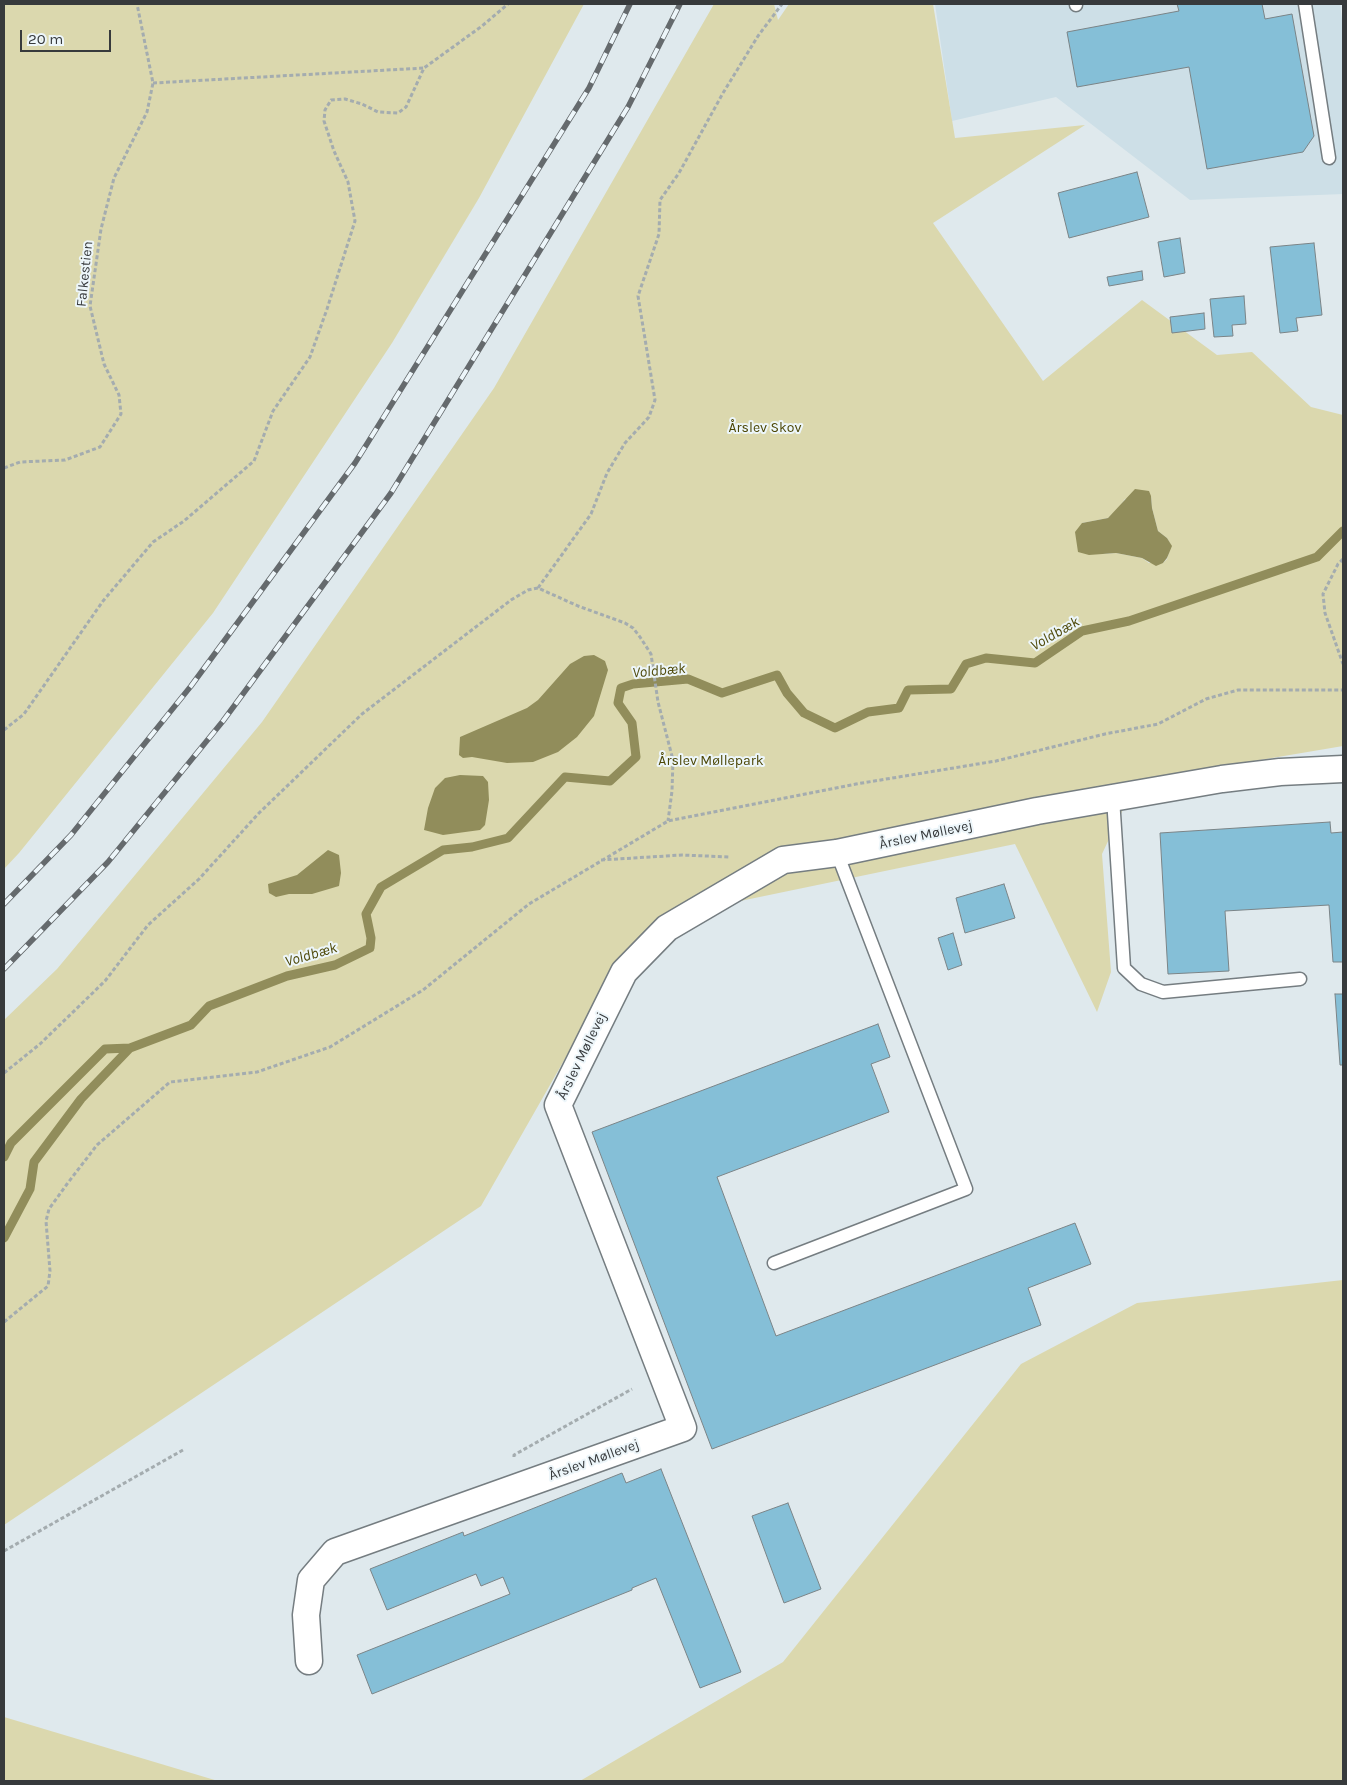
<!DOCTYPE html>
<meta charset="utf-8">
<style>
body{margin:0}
#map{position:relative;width:1347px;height:1785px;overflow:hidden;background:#dfe9ed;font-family:Karla,sans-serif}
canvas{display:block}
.frame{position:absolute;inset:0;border:5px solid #373a3c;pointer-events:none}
.scale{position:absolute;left:20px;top:30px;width:91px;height:22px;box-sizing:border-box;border:2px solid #373a3c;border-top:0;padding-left:6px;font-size:15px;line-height:18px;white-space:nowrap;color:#373a3c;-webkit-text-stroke:4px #edf6fa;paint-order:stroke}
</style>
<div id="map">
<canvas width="1347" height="1785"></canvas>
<div class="frame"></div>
<div class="scale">20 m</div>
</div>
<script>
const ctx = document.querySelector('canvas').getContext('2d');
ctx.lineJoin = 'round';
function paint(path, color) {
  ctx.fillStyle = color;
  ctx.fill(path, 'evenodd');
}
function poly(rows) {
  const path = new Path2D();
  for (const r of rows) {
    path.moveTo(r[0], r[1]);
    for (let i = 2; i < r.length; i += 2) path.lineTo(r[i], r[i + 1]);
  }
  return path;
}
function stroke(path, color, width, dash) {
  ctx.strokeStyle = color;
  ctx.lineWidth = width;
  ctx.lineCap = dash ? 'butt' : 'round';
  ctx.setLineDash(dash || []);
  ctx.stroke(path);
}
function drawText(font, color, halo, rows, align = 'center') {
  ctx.font = font + ' Karla,sans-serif';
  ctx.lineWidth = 4;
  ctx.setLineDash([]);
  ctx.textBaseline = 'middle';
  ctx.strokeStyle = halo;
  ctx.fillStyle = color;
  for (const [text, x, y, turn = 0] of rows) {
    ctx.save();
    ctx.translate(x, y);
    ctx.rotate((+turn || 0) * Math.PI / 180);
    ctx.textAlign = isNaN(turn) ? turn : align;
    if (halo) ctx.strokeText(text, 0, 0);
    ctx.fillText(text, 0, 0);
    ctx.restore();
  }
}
const built = poly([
 [935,4,1340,4,1343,27,1343,194,1190,200,1056,97,952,121]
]);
const green = poly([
 [4,4,584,4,479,198,392,343,213,613,19,853,4,869],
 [714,4,774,4,778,20,789,4,933,4,955,138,1085,125,933,223,1043,381,1142,300,1217,355,1252,352,1311,407,1343,415,1343,746,1207,769,1127,801,1102,854,1111,972,1097,1012,1015,844,721,905,603,992,481,1206,4,1525,4,1020,57,969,262,722,494,388],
 [1151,496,1152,508,1158,531,1167,538,1171,545,1167,559,1163,563,1149,563,1142,558,1116,553,1102,554,1082,523,1108,518,1117,510,1125,499],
 [1343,1280,1343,1781,580,1781,783,1662,1021,1364,1137,1303],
 [4,1717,218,1781,4,1781]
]);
const water = poly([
 [1135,489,1149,491,1151,496,1152,508,1158,531,1167,538,1172,546,1167,558,1163,563,1156,566,1142,558,1116,553,1089,555,1078,552,1075,532,1082,523,1108,518],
 [594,655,605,661,608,670,594,716,577,737,558,752,533,762,507,763,472,757,463,758,459,755,460,737,527,708,538,700,570,664,584,656],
 [460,775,483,776,488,782,489,800,485,825,480,830,443,835,424,830,428,808,435,788,445,778],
 [328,850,339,855,341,873,339,886,312,894,289,894,276,897,269,893,268,884,297,875]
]);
const stream = poly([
 [4,1157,11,1143,105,1049,130,1048],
 [4,1238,30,1189,34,1162,81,1099,130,1048,191,1025,209,1006,287,976,335,965,370,948,371,938,366,914,381,887,443,850,472,847,508,838,565,777,610,781,636,757,632,723,618,703,621,688,633,684,688,679,722,693,777,675,787,693,804,713,835,728,868,712,899,708,908,690,951,689,966,664,986,658,1035,663,1082,631,1129,621,1317,557,1343,531]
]);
const building = poly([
 [1177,4,1262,4,1265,19,1292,14,1314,136,1303,152,1207,169,1189,67,1077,87,1067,32,1179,11,1177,4],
 [1137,172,1149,217,1069,238,1058,193,1137,172],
 [1180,238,1185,273,1164,277,1158,242,1180,238],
 [1314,243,1322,315,1296,318,1298,331,1280,333,1270,247,1314,243],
 [1142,271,1143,280,1109,286,1107,277,1142,271],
 [1244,296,1246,324,1232,325,1233,336,1214,337,1210,299,1244,296],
 [1204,313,1205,329,1172,333,1170,317,1204,313],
 [1330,822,1331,833,1343,832,1343,962,1333,962,1329,905,1225,911,1229,971,1168,974,1160,833,1330,822],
 [1004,884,1015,918,965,933,956,898,1004,884],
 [953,933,962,965,948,970,938,938,953,933],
 [1335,994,1343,994,1343,1065,1340,1065,1335,994],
 [878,1024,890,1057,871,1064,889,1112,717,1177,776,1336,1075,1223,1091,1264,1028,1288,1041,1325,712,1449,592,1132,878,1024],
 [661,1469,741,1672,700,1688,656,1578,632,1588,632,1590,372,1694,357,1655,510,1594,503,1577,481,1586,476,1574,387,1610,370,1569,463,1532,464,1536,622,1473,626,1483,661,1469],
 [788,1503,821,1589,784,1603,752,1516,788,1503]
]);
const path = poly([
 [153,83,424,68],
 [4,468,20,462,65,460,100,447,121,414,119,395,104,364,90,306,101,229,114,178,147,112,153,83,137,4],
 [1343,559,1338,564,1323,594,1325,613,1343,664],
 [538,588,591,514,607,473,625,443,649,417,655,400,638,296,659,234,660,200,679,173,723,93,758,36,782,4],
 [4,730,24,714,103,601,153,542,184,521,254,461,273,411,310,357,327,309,355,221,348,182,334,151,324,121,325,110,331,100,345,99,362,104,378,112,398,113,406,107,424,68,482,26,508,4],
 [601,860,682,855,730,857],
 [4,1073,40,1044,105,981,148,925,199,879,259,813,362,714,511,600,528,590,538,588,578,606,625,623,633,628,640,637,651,654,658,702,673,760,672,791,668,821],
 [4,1322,48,1286,50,1271,46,1221,49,1209,67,1184,97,1145,170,1082,257,1072,330,1047,423,990,529,904,668,821,856,784,996,761,1105,734,1158,724,1206,699,1238,690,1343,690],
 [514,1457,514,1455,632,1389],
 [4,1551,183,1450]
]);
const lane = poly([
 [1076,4,1076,5],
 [1305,4,1329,158],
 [1113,798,1124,968,1141,984,1163,992,1300,979],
 [774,1263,966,1189,837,853]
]);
const street = poly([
 [309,1661,306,1615,311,1580,335,1552,683,1428,558,1105,624,972,667,928,783,860,837,853,1037,811,1222,779,1280,772,1343,769]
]);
const rail = poly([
 [4,904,71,835,191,686,355,463,589,88,630,4],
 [4,969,108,862,223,721,391,493,628,107,680,4]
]);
const streetNames = [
 ["Falkestien",85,274,-84],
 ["Årslev Møllevej",926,835,-12],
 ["Årslev Møllevej",582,1056,-64],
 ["Årslev Møllevej",594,1460,-20]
];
const parkNames = [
 ["Årslev Skov",765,428],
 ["Årslev Møllepark",711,761]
];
const waterNames = [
 ["Voldbæk",1055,634,-30],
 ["Voldbæk",659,671,-5],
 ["Voldbæk",311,955,-16]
];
paint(built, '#cddfe7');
paint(green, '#dbd8ae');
paint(water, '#918d5b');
stroke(stream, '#918d5b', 9);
paint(building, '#85bfd7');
stroke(building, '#7b8487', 1);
stroke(lane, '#757d81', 15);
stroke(street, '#757d81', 29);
stroke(path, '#a4acaf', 3, [4, 2.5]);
stroke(lane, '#fff', 12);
stroke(street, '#fff', 26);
stroke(rail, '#656a6d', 5.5);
stroke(rail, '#edf6fa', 4, [11]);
drawText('14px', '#373a3c', '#edf6fa', streetNames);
drawText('14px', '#4c4706', '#edf6fa', parkNames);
drawText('italic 15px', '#4f4a0a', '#edf6fa', waterNames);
</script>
